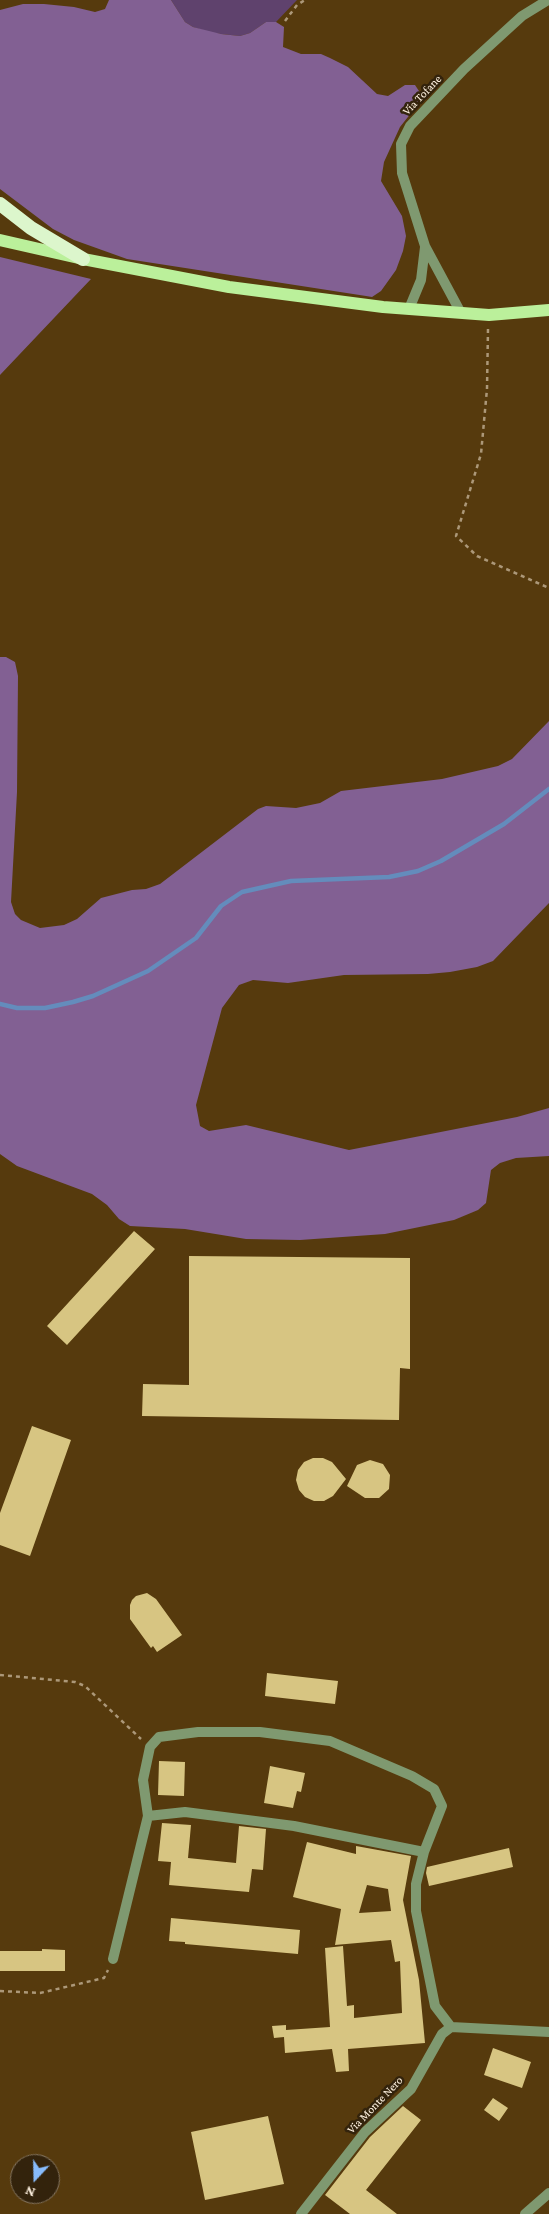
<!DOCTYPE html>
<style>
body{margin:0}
#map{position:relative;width:549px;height:2214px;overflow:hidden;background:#563a0d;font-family:"Crimson Pro",serif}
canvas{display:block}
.north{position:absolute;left:10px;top:2154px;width:50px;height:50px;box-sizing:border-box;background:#33230c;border:1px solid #847560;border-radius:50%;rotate:201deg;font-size:14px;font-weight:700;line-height:20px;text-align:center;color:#fdf0df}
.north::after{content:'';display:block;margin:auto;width:18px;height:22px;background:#87bbfb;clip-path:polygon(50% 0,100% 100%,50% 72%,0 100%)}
</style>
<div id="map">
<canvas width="549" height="2214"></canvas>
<div class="north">N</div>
</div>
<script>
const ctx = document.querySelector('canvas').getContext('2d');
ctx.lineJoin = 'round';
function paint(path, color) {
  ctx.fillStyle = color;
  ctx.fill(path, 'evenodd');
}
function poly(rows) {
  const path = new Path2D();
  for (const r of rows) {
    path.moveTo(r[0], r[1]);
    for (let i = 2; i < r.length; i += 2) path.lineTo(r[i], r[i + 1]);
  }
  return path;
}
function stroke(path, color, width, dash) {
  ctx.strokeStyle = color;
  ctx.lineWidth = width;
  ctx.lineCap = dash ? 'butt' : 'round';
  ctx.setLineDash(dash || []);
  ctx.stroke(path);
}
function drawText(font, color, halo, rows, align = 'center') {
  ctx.font = font + ' "Crimson Pro",serif';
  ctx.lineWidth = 5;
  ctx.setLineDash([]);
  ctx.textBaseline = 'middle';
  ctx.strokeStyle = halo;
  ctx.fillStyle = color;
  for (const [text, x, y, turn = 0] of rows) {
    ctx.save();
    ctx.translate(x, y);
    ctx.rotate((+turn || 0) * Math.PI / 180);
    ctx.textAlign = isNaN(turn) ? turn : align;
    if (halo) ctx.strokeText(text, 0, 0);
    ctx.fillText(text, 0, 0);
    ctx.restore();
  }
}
const green = poly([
 [171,0,297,0,276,22,266,22,250,33,240,36,212,33,193,27,185,22]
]);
const forest = poly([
 [109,0,171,0,185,22,193,27,221,34,240,36,250,33,266,22,276,22,284,27,283,47,301,54,321,54,330,58,348,67,377,94,388,96,405,85,415,85,421,94,419,103,400,127,384,162,381,181,402,216,406,236,403,251,396,270,381,291,372,297,366,296,127,259,74,240,53,229,0,189,0,10,23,4,44,4,74,7,95,12,105,9],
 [0,257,91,279,0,375],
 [0,657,6,657,15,662,18,676,17,792,11,902,15,914,21,920,40,928,64,925,77,919,101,898,132,890,146,889,160,884,258,809,266,806,296,808,320,803,341,791,442,779,498,766,512,759,549,721,549,903,493,961,477,967,450,972,428,974,344,975,288,983,253,980,239,985,222,1008,196,1105,200,1126,209,1131,246,1125,349,1150,517,1117,549,1108,549,1156,516,1158,500,1163,491,1170,486,1203,478,1210,454,1220,385,1234,300,1240,246,1239,185,1229,130,1226,119,1219,107,1205,92,1194,17,1166,0,1154]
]);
const stream = poly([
 [0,1004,17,1008,45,1008,73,1002,93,996,148,971,196,938,221,906,242,892,291,881,389,877,418,871,441,861,504,824,549,789]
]);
const building = poly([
 [134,1231,155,1249,67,1345,47,1326],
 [189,1256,410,1258,410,1369,400,1368,399,1420,142,1416,143,1384,189,1385],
 [32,1426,71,1440,30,1556,0,1545,0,1513],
 [313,1458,323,1458,332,1462,346,1479,333,1496,324,1501,314,1501,305,1497,299,1490,296,1480,298,1470,304,1462],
 [370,1460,383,1464,390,1475,389,1489,379,1498,365,1498,347,1486,357,1465],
 [147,1593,156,1599,182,1635,157,1652,153,1646,151,1648,130,1619,130,1605,132,1600,136,1596],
 [267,1673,338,1681,335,1704,265,1696],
 [159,1761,185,1762,184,1796,158,1795],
 [270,1766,305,1773,301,1792,297,1791,293,1808,264,1803],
 [162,1823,191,1825,188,1858,236,1863,239,1826,266,1829,263,1870,252,1869,249,1892,169,1885,171,1862,158,1861],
 [307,1842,356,1854,356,1846,411,1856,403,1900,419,1980,425,2043,348,2049,349,2071,336,2072,332,2049,285,2053,284,2037,274,2038,272,2026,286,2025,286,2030,330,2027,325,1948,343,1946,347,2006,354,2005,354,2018,402,2013,400,1961,395,1962,391,1940,335,1945,341,1909,293,1897],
 [367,1885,388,1889,391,1911,359,1913],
 [509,1848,513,1867,429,1886,426,1873,427,1867],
 [171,1918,300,1930,298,1954,185,1944,185,1942,169,1941],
 [42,1949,65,1950,65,1971,0,1971,0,1951,42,1951],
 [493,2048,531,2062,522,2088,484,2075],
 [493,2098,508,2108,499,2121,484,2110],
 [403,2106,421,2120,366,2190,397,2214,350,2214,325,2195,370,2137],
 [268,2116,284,2184,205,2200,191,2132]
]);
const path = poly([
 [285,21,297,5,305,0],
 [488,329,487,389,481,454,456,536,477,556,549,588],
 [0,1675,75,1682,85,1686,141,1739],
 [0,1991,40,1993,104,1978,108,1970]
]);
const minor = poly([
 [409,309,421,280,425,247],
 [461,313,425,246,402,173,401,144,410,126,464,69,522,16,548,0],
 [148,1816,185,1812,294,1826,424,1852],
 [113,1959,148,1816,143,1780,150,1747,159,1737,198,1732,260,1732,330,1741,412,1776,434,1789,442,1806,424,1852,416,1884,416,1911,435,2006,451,2027],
 [301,2214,365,2132,411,2089,442,2034,451,2027,549,2032],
 [525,2214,549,2193]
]);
const primary = poly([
 [0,240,83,259,229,287,383,307,489,315,549,310]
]);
const trunk = poly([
 [0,204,31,228,83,259]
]);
const streetNames = [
 ["Via Tofane",422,95,-46],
 ["Via Monte Nero",375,2105,-46]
];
paint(green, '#5f426d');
paint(forest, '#826093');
stroke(stream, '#648cbc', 4.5);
paint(building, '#d7c582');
stroke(path, '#ac9879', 2.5, [4, 4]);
stroke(minor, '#7f9970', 10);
stroke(primary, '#bbf09b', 12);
stroke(trunk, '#dcf6cc', 14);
drawText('12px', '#fdf0df', '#33230c', streetNames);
</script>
